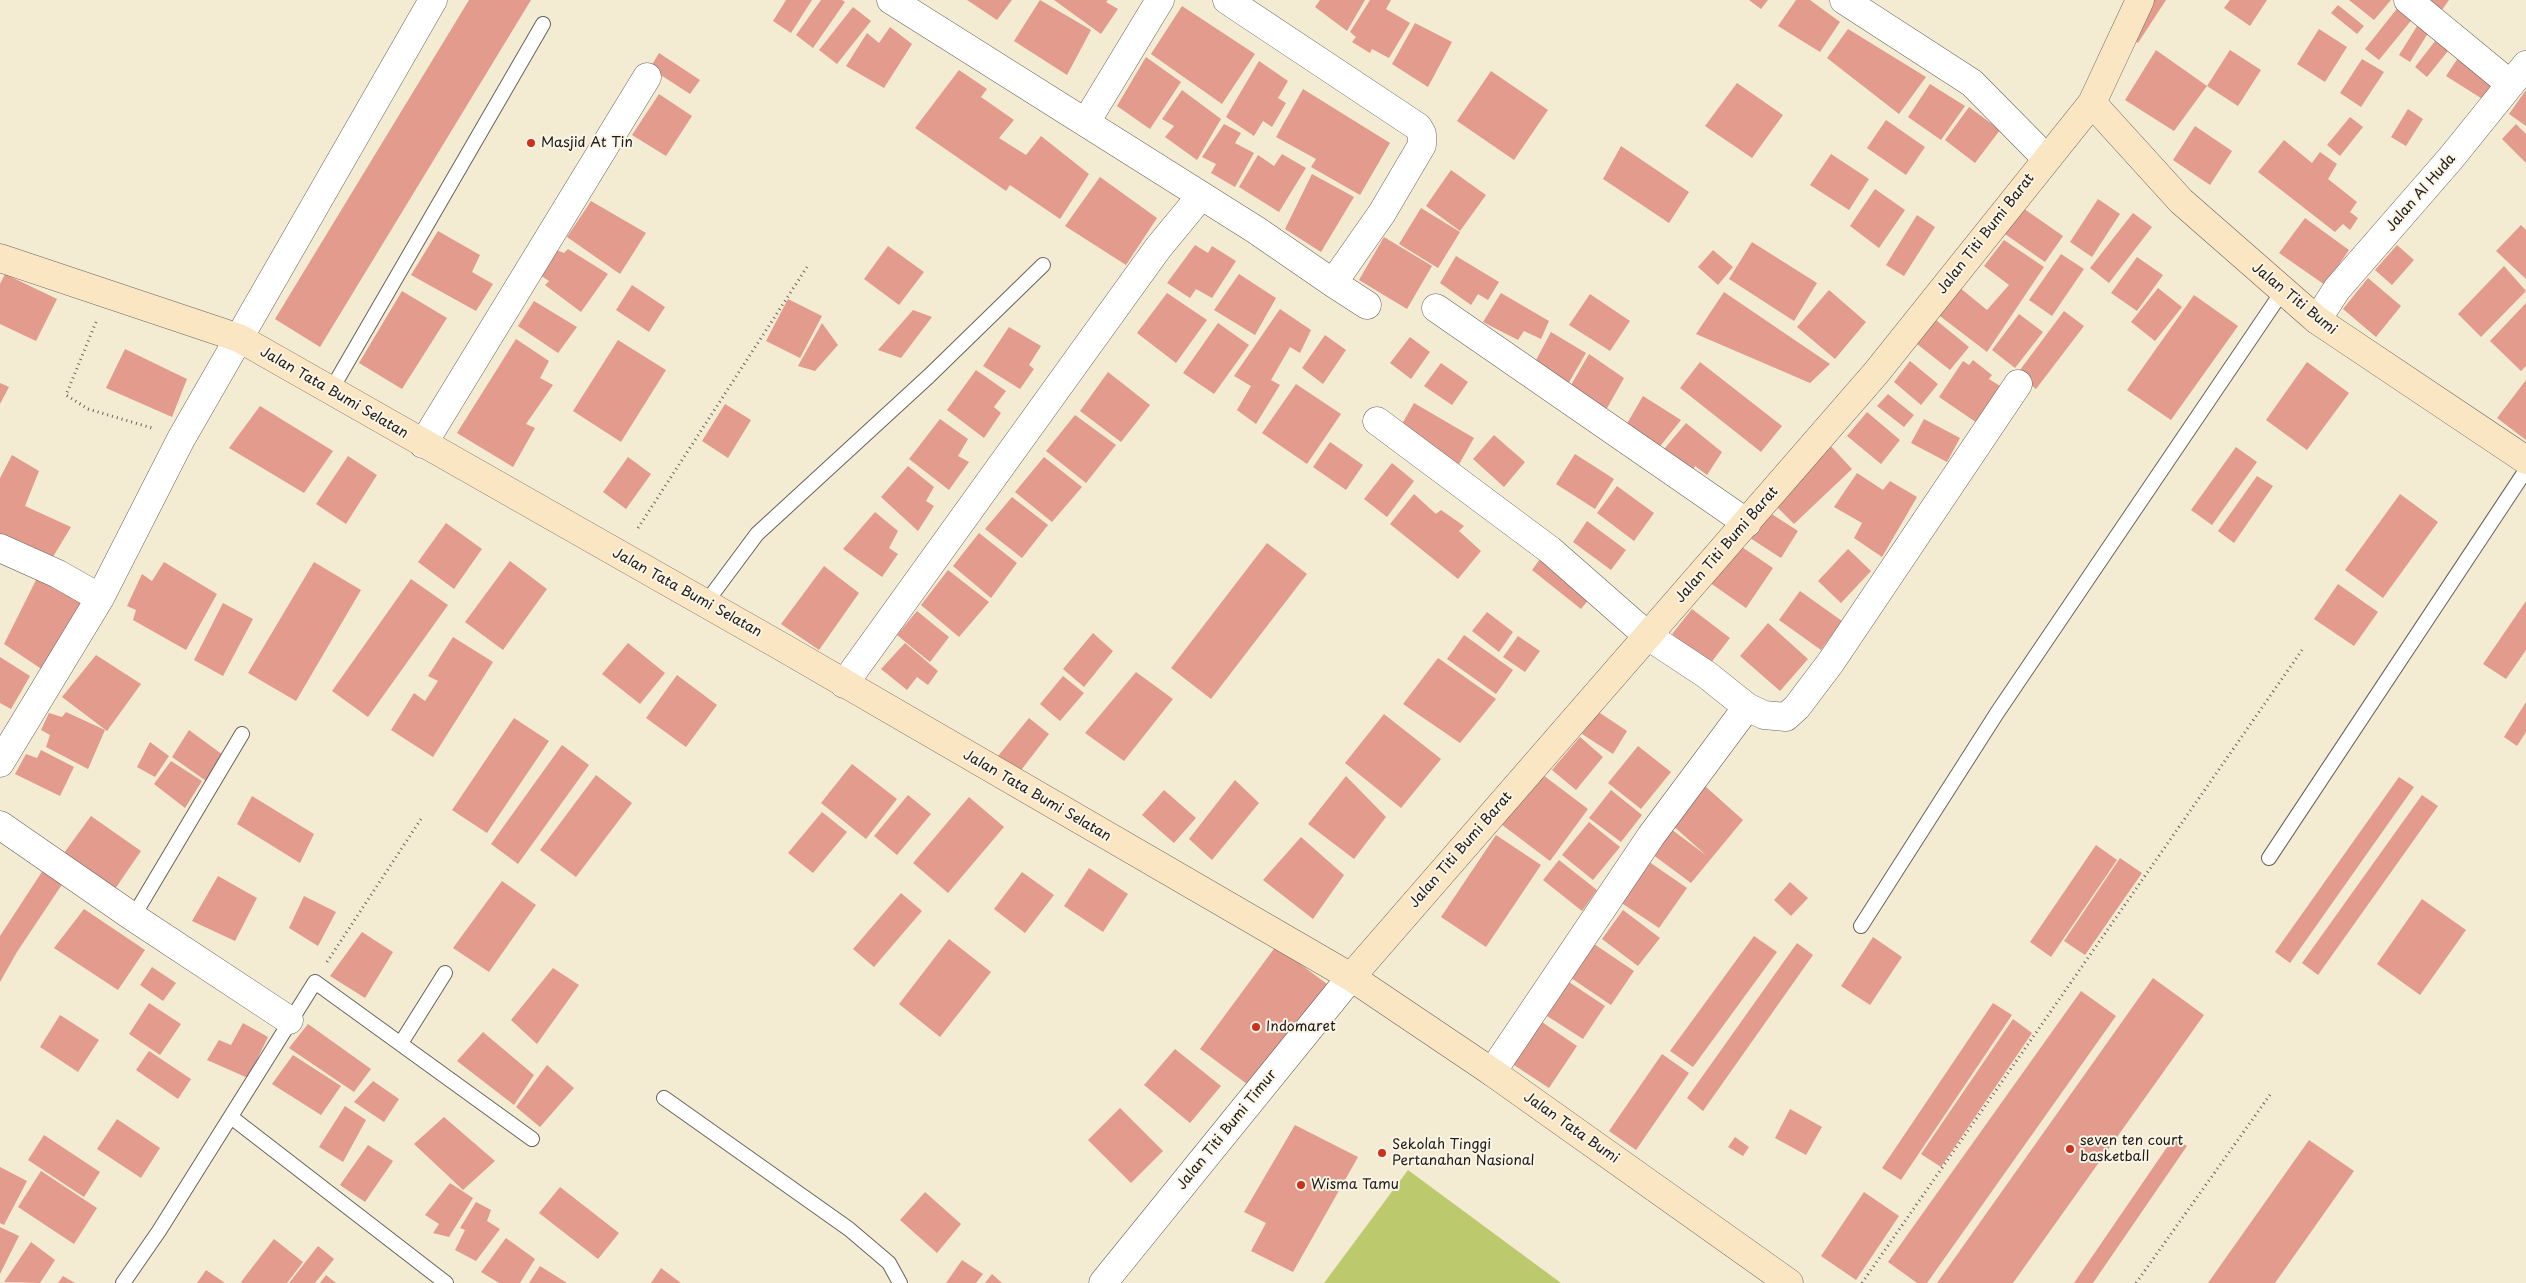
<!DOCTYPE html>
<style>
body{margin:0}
canvas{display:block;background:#f4ebd3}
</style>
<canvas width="2526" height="1283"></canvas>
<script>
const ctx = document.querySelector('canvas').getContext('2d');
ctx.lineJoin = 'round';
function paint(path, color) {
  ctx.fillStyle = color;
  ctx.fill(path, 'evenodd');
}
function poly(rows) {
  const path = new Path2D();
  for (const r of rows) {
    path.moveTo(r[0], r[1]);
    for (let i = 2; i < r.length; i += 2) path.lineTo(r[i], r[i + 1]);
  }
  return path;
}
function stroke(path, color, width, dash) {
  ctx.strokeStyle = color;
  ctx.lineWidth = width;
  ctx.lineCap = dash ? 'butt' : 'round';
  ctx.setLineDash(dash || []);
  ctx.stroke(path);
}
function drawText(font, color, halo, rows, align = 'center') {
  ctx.font = font + ' "Playpen Sans",sans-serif';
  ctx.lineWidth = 4;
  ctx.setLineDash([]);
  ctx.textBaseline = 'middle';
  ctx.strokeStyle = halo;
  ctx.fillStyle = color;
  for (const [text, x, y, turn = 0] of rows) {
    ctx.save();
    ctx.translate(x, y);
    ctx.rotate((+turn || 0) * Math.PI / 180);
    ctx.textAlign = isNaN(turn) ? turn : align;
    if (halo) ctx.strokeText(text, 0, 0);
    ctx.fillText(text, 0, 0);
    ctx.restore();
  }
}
const green = poly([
 [1408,1170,1561,1283,1324,1283]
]);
const building = poly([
 [469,0,531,0,320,347,275,319],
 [786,0,812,0,791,33,773,21],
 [821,0,842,0,845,2,813,48,796,35],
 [967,0,1012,0,997,20],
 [1040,0,1091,30,1067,75,1014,41],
 [1054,0,1108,0,1106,2,1118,9,1101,34],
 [1320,0,1365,0,1347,31,1315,7],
 [1370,0,1391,0,1386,9,1410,23,1389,58,1372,49,1370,53,1352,42,1356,37,1350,32],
 [1749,0,1768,0,1761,9],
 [1796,0,1810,0,1840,22,1820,52,1778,26],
 [2143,0,2166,0,2138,43,2127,35],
 [2230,0,2267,0,2250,26,2224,8],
 [2349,0,2391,0,2374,20],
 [2420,0,2449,0,2439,14],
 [2338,5,2364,26,2357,34,2331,13],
 [1182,6,1255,54,1222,104,1151,54],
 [2399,6,2414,17,2379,60,2365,49],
 [853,7,871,21,837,64,819,50],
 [1415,23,1452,42,1428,87,1392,64],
 [2419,23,2430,30,2410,62,2399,55],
 [890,27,912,44,884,88,846,66,867,33,879,43],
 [1848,29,1926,77,1899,114,1827,58],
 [2319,29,2347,47,2325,82,2297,64],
 [2439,36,2452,46,2427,77,2415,67],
 [2156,50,2207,86,2174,131,2125,100],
 [2230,50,2261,70,2238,106,2207,86],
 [659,53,700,80,690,94,650,68],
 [1146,57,1181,82,1150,129,1117,106],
 [2458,58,2495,81,2484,100,2446,76],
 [2362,59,2384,72,2361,107,2340,93],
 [1259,61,1288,81,1278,98,1286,103,1272,127,1263,121,1254,136,1226,117],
 [959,70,987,89,981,97,1014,120,999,138,1026,155,1041,136,1089,174,1060,219,1010,185,1006,191,915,128],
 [1491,71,1548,110,1514,160,1457,121],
 [1737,83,1783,115,1752,158,1705,126],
 [1930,84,1965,106,1941,140,1908,117],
 [1303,89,1390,143,1360,195,1311,167,1316,159,1276,137],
 [1182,90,1221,119,1197,160,1165,137,1174,126,1162,119],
 [2526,90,2526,126,2509,114],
 [659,94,692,116,666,156,632,135],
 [1969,107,2000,130,1975,163,1945,140],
 [2408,109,2423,119,2406,146,2391,137],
 [2350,117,2363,127,2340,156,2327,145],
 [1886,120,1925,147,1906,175,1867,148],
 [1224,124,1241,133,1235,143,1254,153,1235,187,1211,173,1216,164,1202,157],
 [2516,124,2526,134,2526,163,2502,139],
 [2195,126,2232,151,2210,185,2173,160],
 [2284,140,2312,163,2320,152,2337,164,2328,179,2357,202,2350,212,2358,218,2350,230,2343,224,2335,232,2258,172],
 [1621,146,1689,192,1669,223,1603,179],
 [1282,154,1306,168,1279,212,1239,187,1258,155,1274,166],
 [1831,154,1869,179,1849,210,1810,185],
 [1451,170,1486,195,1460,231,1426,206],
 [1312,174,1354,197,1321,252,1285,229],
 [1100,177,1157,218,1126,265,1065,226],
 [1875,189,1905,210,1879,248,1850,226],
 [2098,199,2120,214,2092,257,2070,242],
 [591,201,646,233,620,274,567,237],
 [1421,208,1460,232,1438,268,1399,244],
 [2023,208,2063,236,2045,262,2005,234],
 [2133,213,2152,227,2109,283,2090,268],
 [1917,215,1935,227,1904,276,1886,265],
 [2305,218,2349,250,2325,285,2279,253],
 [2521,225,2526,230,2526,279,2496,251],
 [438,231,480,255,472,272,493,284,476,311,411,275],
 [1384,237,1432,266,1407,309,1359,280],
 [2004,240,2044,267,1987,352,1936,313,1959,287,1987,310,2009,285,1984,266],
 [1752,242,1817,283,1794,321,1729,279],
 [1195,245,1208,253,1212,246,1236,261,1212,298,1196,289,1190,298,1167,283],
 [2397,245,2414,260,2392,285,2375,270],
 [888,246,924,272,899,305,864,279],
 [554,249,564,253,568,249,608,274,581,312,545,285,549,281,537,273],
 [1713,250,1733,267,1718,285,1698,267],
 [2061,254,2084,269,2052,316,2029,300],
 [1456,256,1499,282,1488,300,1478,294,1471,305,1440,283],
 [2137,257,2163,275,2137,311,2111,293],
 [2504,266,2526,291,2481,337,2458,314],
 [5,274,57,299,36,341,0,324,0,284],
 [1239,274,1276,298,1255,335,1214,310],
 [2368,278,2401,306,2376,337,2343,309],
 [632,285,665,307,649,332,616,310],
 [2158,288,2182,307,2155,341,2131,322],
 [1829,290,1866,322,1835,359,1797,327],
 [402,291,447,318,402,389,359,363],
 [1724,292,1830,364,1810,383,1696,334],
 [1167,293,1207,320,1176,363,1137,333],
 [1501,293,1549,321,1541,339,1524,331,1518,340,1483,322],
 [1590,294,1630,321,1610,351,1569,325],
 [2194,295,2238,326,2171,420,2127,390],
 [788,299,822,316,800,358,766,341],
 [534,301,577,327,558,353,518,326],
 [2526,303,2526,366,2521,371,2490,341],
 [1280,309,1311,330,1300,353,1290,347,1271,380,1280,385,1256,424,1237,410,1251,386,1234,376],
 [913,310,932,317,901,358,878,350],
 [2064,311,2084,326,2036,389,2017,374],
 [2019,314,2043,332,2015,368,1992,350],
 [1936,320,1969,347,1950,370,1917,344],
 [822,323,838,345,815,371,798,366],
 [1218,323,1249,345,1214,394,1183,373],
 [1009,327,1041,346,1029,365,1034,369,1020,389,983,366],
 [1551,332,1586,353,1568,384,1535,362],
 [1325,335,1346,350,1323,384,1302,368],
 [1410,337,1430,352,1411,379,1390,363],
 [516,339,549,361,540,378,553,385,526,424,535,428,513,467,457,433],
 [618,340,666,370,621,442,573,411],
 [125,349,187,379,172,417,106,388],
 [1589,354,1624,378,1606,410,1571,385],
 [1973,360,1992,375,1989,379,2008,391,1983,427,1939,397,1963,361,1969,365],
 [1910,361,1938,384,1921,405,1894,382],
 [1700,362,1782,426,1761,452,1680,388],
 [2307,362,2349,393,2307,450,2266,420],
 [1441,363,1468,382,1452,405,1424,386],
 [976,370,1006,391,994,407,1001,413,984,438,947,410],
 [1108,372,1150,405,1121,442,1080,411],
 [2526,380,2526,440,2497,418],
 [0,383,9,387,0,404],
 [1296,384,1341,414,1307,464,1262,433],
 [1888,394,1914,415,1904,427,1877,406],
 [1643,396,1681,420,1657,450,1625,427],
 [1414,403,1474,438,1458,466,1398,431],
 [725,404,751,420,728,458,702,441],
 [260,406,333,451,304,493,229,448],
 [1867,412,1900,440,1881,464,1847,436],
 [1075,415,1116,445,1086,483,1046,451],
 [940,419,968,439,958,456,969,462,949,490,909,459],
 [1924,419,1960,438,1947,462,1911,443],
 [1686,423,1722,452,1707,475,1695,466,1691,474,1660,454],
 [1494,435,1525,462,1504,487,1473,459],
 [1330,442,1363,465,1346,490,1313,467],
 [1827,442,1852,469,1794,524,1773,503],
 [2236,447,2257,462,2212,525,2191,510],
 [1575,454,1614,479,1595,509,1556,484],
 [12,455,39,471,25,506,71,527,48,565,0,541,0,478],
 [348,456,377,475,346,524,316,504],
 [628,457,651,474,626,509,603,492],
 [1044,457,1082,487,1052,522,1015,492],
 [1392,463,1414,481,1387,517,1364,499],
 [908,466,934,487,926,501,934,506,918,531,881,497],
 [1857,473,1883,490,1890,481,1917,497,1882,557,1854,538,1862,523,1834,507],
 [2257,476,2273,486,2234,543,2218,531],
 [1617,486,1654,513,1634,541,1597,513],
 [1414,494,1436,514,1441,510,1464,526,1459,531,1481,551,1458,579,1390,524],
 [2400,494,2438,522,2383,598,2345,570],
 [1012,497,1048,525,1022,558,985,529],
 [1767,511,1798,531,1781,558,1750,538],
 [875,512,898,531,889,548,898,554,882,577,843,549],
 [1587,521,1626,550,1611,570,1573,542],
 [446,523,482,549,454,589,418,562],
 [979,533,1017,563,991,598,953,566],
 [1733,541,1773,568,1746,608,1706,580],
 [1267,543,1307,574,1211,699,1171,668],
 [1848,549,1871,571,1841,603,1818,581],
 [1543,555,1593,594,1581,609,1532,570],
 [510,561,547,589,503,650,465,622],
 [164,562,217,594,186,650,133,620,136,610,127,606,142,574,152,581],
 [314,562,361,590,296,701,248,673],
 [824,566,859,593,819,650,781,624],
 [948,570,989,602,959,637,921,605],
 [39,574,85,599,43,670,4,644],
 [411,579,448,605,368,717,332,691],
 [2338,584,2378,612,2354,646,2314,619],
 [1800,591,1842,621,1821,650,1779,620],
 [2526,601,2526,650,2506,679,2483,664],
 [223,603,253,619,223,676,194,660],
 [1692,609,1730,638,1710,664,1672,634],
 [917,611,949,637,930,662,897,635],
 [1487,612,1513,632,1499,652,1472,631],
 [1768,623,1808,659,1780,691,1740,656],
 [1093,633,1113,651,1084,687,1063,669],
 [1464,635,1513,670,1496,694,1447,659],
 [1518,636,1540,651,1525,672,1503,657],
 [453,637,493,662,433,757,391,730,414,693,425,701,438,681,428,676],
 [628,643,665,673,640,704,602,674],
 [905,643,938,671,928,685,917,677,907,690,881,669],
 [96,655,141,684,107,731,62,697],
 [0,657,30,676,11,709,0,703],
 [1438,658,1496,699,1460,743,1403,704],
 [1136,672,1173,699,1124,761,1085,733],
 [677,675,717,705,686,747,646,718],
 [1063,676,1084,693,1060,721,1040,704],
 [2526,702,2526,732,2517,746,2504,737],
 [1597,711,1627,731,1613,754,1582,734],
 [66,712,105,730,88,769,46,747,50,735,41,730,49,713,62,717],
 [1384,714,1441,759,1401,808,1345,763],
 [514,718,549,741,487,833,452,810],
 [1029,718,1049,734,1015,778,994,761],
 [189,730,223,755,206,781,172,757],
 [1580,737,1603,757,1576,790,1552,770],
 [150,742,169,756,155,777,137,767],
 [562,745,589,765,518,864,491,844],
 [1638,746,1671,772,1641,809,1608,783],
 [41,750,74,767,60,796,15,774,26,754,37,758],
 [171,761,202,781,185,808,154,784],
 [852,764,897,799,866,839,821,803],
 [1535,769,1588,809,1550,861,1497,821],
 [596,775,632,803,576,877,540,850],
 [1346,776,1386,817,1354,859,1308,824],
 [2399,777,2414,787,2290,963,2275,952],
 [1235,780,1259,803,1212,860,1189,839],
 [1705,786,1743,820,1691,883,1652,854,1671,829,1707,856,1671,824],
 [1164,790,1196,818,1174,843,1142,815],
 [1611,790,1642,815,1621,842,1589,818],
 [908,795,931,814,897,855,874,836],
 [2422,795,2438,806,2318,975,2302,963],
 [252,796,314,834,300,863,237,824],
 [969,797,1004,827,948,893,913,863],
 [822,812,847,832,813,873,788,853],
 [91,816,141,851,115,889,64,853],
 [1589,822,1620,847,1593,880,1562,855],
 [1496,835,1541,865,1486,947,1441,917],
 [1301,837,1344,875,1313,919,1263,880],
 [2096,845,2117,860,2051,957,2030,942],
 [2120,858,2142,873,2085,955,2064,941],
 [1645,859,1687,888,1659,928,1617,900],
 [1559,860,1597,890,1582,911,1543,880],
 [47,864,67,877,17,952,0,982,0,936],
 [1089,868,1128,894,1103,932,1064,906],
 [1022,872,1054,895,1025,933,994,909],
 [218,876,257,898,235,941,192,921],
 [502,881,536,905,489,972,453,948],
 [1790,882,1808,898,1791,916,1774,900],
 [901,893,922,911,874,967,853,949],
 [304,896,336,912,318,946,289,928],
 [2422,899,2466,930,2420,995,2377,964],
 [84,909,145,950,118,990,54,948],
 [1623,910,1660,938,1638,966,1602,939],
 [362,932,393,952,365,998,330,976],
 [1754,936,1777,952,1693,1067,1670,1051],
 [1873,937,1902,957,1870,1005,1841,986],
 [949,939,991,972,940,1037,899,1004],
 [1797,943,1813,955,1703,1111,1687,1098],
 [1594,944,1634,971,1611,1005,1571,978],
 [1276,946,1327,984,1251,1087,1200,1049],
 [152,967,176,983,163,1001,140,985],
 [553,968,579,985,537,1044,511,1020],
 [2153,978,2204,1015,2013,1283,1937,1283],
 [1569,982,1605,1006,1583,1039,1547,1016],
 [2081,991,2116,1016,1927,1283,1917,1283,1888,1262],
 [149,1003,181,1024,160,1055,129,1034],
 [1993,1003,2012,1015,1901,1180,1882,1168],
 [60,1015,99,1040,78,1072,40,1047],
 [2013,1019,2032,1033,1941,1167,1921,1154],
 [1539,1020,1577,1046,1549,1088,1511,1063],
 [243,1023,268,1037,248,1078,207,1060,219,1040,231,1045],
 [308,1024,371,1069,354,1092,289,1048],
 [483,1032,534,1075,514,1105,457,1061],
 [1175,1049,1221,1086,1190,1123,1144,1085],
 [149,1051,191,1079,178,1099,136,1070],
 [1662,1054,1689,1073,1636,1150,1609,1131],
 [293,1055,341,1086,321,1115,272,1084],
 [547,1065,574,1088,540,1127,516,1107],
 [373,1081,399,1099,384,1122,354,1102],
 [345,1106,366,1120,343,1162,319,1147],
 [1120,1108,1163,1151,1131,1183,1088,1140],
 [1790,1109,1822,1127,1806,1155,1775,1138],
 [444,1117,495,1161,463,1190,414,1144],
 [117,1119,160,1148,141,1178,97,1149],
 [1295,1125,1358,1157,1293,1272,1251,1251,1266,1223,1244,1212],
 [44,1135,100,1172,84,1197,28,1160],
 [1735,1137,1749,1147,1743,1156,1728,1147],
 [2174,1137,2187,1146,2093,1283,2074,1283],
 [2309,1140,2354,1171,2275,1283,2208,1283],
 [368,1145,393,1161,365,1202,340,1185],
 [0,1167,27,1181,4,1225,0,1223],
 [41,1171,97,1208,74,1244,18,1207],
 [450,1183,473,1198,449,1237,433,1233,439,1224,425,1215],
 [560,1187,619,1233,598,1259,539,1213],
 [925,1192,961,1224,937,1253,900,1220],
 [1864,1192,1899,1216,1856,1280,1821,1256],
 [476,1202,491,1210,487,1221,500,1229,476,1261,455,1250,465,1230,460,1228],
 [0,1227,19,1236,0,1274],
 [506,1238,535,1259,520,1283,499,1283,481,1272],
 [274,1239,303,1262,287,1283,243,1283,241,1282],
 [31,1242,55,1260,40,1283,4,1282],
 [318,1246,334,1259,315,1283,289,1283],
 [962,1260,983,1274,976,1283,946,1283],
 [540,1266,567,1283,529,1283],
 [661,1268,681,1283,651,1283],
 [206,1270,225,1283,197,1283],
 [992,1274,1002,1283,985,1283],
 [326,1275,336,1283,320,1283],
 [63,1276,75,1283,58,1283]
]);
const path = poly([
 [96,322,66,395,88,409,152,428],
 [638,528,807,267],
 [327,962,421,819],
 [1862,1283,2302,650],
 [2136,1283,2272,1092]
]);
const lane = poly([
 [330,392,543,24],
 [705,604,757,534,929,376,1043,265],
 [2269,858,2526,470],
 [133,917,242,734],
 [1861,926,1997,713,2282,292],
 [401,1043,445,973],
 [664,1098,849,1229,889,1263,900,1283],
 [231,1117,446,1283],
 [123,1283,159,1231,315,982,532,1139]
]);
const street = poly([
 [891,0,1256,230,1333,283,1382,213,1422,145,1422,134,1418,127,1227,0],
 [1844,0,1972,83,2046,158],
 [2408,0,2510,84],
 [1086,122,1160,0],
 [1333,283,1367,305],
 [1436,308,1747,523],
 [2317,320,2337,289,2451,158,2526,65],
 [1377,421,1550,550,1648,636,1707,675,1747,707,1764,715,1786,717,1797,707,1831,662,2018,384],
 [423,444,647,77],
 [0,548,58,574,100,598],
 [844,684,1158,248,1200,197],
 [0,763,100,598,181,439,433,0],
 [0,825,133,917,289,1020],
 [1492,1072,1651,836,1747,707],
 [1103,1283,1351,977]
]);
const secondary = poly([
 [2092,103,2181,201,2317,320,2526,460],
 [0,258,239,338,784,648,1351,977,1492,1072,1789,1283],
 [1351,977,1876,373,2092,103,2140,0]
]);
const markers = [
 [531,143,5,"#c8321e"],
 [1256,1027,5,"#c8321e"],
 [2070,1149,5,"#c8321e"],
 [1382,1153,5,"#c8321e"],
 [1301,1185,5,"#c8321e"]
];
const poiNames = [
 ["Masjid At Tin",541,143],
 ["Indomaret",1266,1027],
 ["seven ten court",2080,1141],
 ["basketball",2080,1157],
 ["Sekolah Tinggi",1392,1145],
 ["Pertanahan Nasional",1392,1161],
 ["Wisma Tamu",1311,1185]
];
const streetNames = [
 ["Jalan Al Huda",2421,193,-49],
 ["Jalan Titi Bumi Barat",1986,234,-52],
 ["Jalan Titi Bumi",2294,299,39],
 ["Jalan Tata Bumi Selatan",334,393,30],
 ["Jalan Titi Bumi Barat",1727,545,-49],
 ["Jalan Tata Bumi Selatan",687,593,29],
 ["Jalan Tata Bumi Selatan",1037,796,30],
 ["Jalan Titi Bumi Barat",1461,850,-49],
 ["Jalan Tata Bumi",1571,1128,35],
 ["Jalan Titi Bumi Timur",1227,1130,-51]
];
paint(green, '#bcca6d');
paint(building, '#e29b8c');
stroke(lane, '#68645c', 16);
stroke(street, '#68645c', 29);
stroke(secondary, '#68645c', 29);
stroke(path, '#68645c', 3, [1, 4]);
stroke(lane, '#fff', 14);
stroke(street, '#fff', 28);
stroke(secondary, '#fbe6c4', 28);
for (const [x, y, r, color] of markers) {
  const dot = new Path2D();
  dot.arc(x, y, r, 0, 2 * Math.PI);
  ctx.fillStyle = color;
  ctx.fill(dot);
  stroke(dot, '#fcf5e5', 2);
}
drawText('14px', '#1c1c1c', '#fcf5e5', poiNames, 'left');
drawText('14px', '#1c1c1c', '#fcf5e5', streetNames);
</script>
